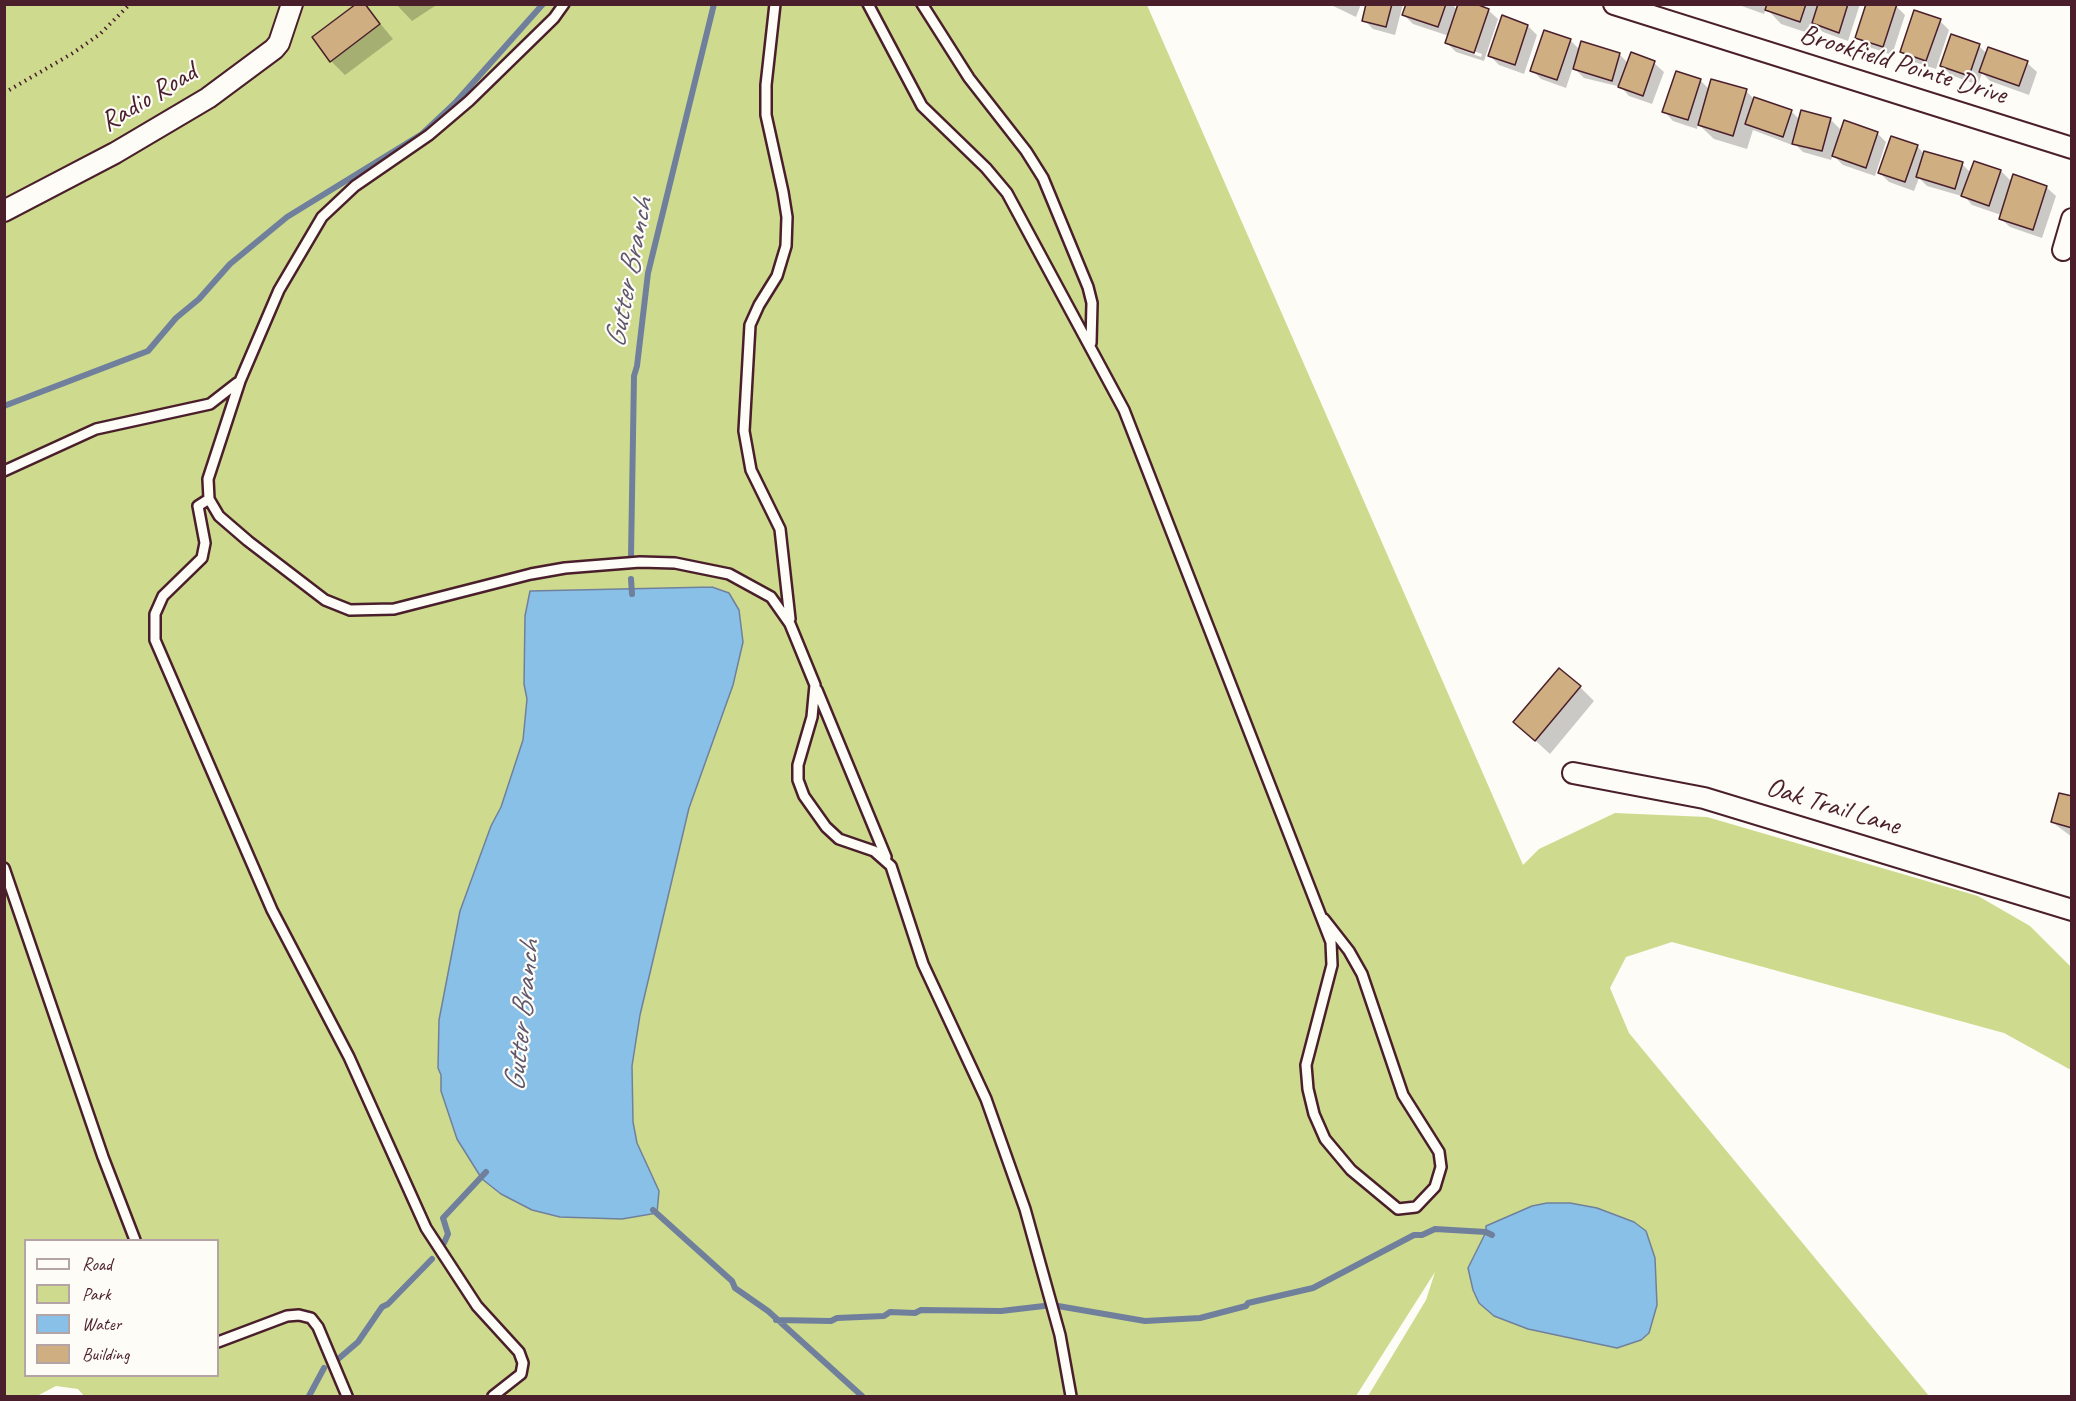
<!DOCTYPE html>
<style>
body{margin:0}
#map{position:relative;width:2076px;height:1401px;overflow:hidden;background:#fdfcf7;font-family:Caveat,sans-serif}
canvas{display:block}
.frame{position:absolute;inset:0;border:6px solid #4a1f2b;pointer-events:none}
.legend{position:absolute;left:24px;top:1239px;width:195px;height:138px;box-sizing:border-box;background:#fdfcf7;border:2px solid #b5a4a5;margin:0;padding:8px 10px;list-style:none;font-size:18px;color:#4a1f2b}
.legend li{display:flex;align-items:center;gap:12px;height:30px}
.legend b{width:30px;border:2px solid #b5a4a5}
</style>
<div id="map">
<canvas width="2076" height="1401"></canvas>
<div class="frame"></div>
<ul class="legend">
<li><b style="height:8px;background:#fdfcf7"></b>Road</li>
<li><b style="height:16px;background:#cedb8e"></b>Park</li>
<li><b style="height:16px;background:#89c0e7"></b>Water</li>
<li><b style="height:16px;background:#cfae82"></b>Building</li>
</ul>
</div>
<script>
const ctx = document.querySelector('canvas').getContext('2d');
ctx.lineJoin = 'round';
function paint(path, color) {
  ctx.fillStyle = color;
  ctx.fill(path, 'evenodd');
}
function poly(rows) {
  const path = new Path2D();
  for (const r of rows) {
    path.moveTo(r[0], r[1]);
    for (let i = 2; i < r.length; i += 2) path.lineTo(r[i], r[i + 1]);
  }
  return path;
}
function stroke(path, color, width, dash) {
  ctx.strokeStyle = color;
  ctx.lineWidth = width;
  ctx.lineCap = dash ? 'butt' : 'round';
  ctx.setLineDash(dash || []);
  ctx.stroke(path);
}
function drawText(font, color, halo, rows, align = 'center') {
  ctx.font = font + ' Caveat,sans-serif';
  ctx.lineWidth = 4.5;
  ctx.setLineDash([]);
  ctx.textBaseline = 'middle';
  ctx.strokeStyle = halo;
  ctx.fillStyle = color;
  for (const [text, x, y, turn = 0] of rows) {
    ctx.save();
    ctx.translate(x, y);
    ctx.rotate((+turn || 0) * Math.PI / 180);
    ctx.textAlign = isNaN(turn) ? turn : align;
    if (halo) ctx.strokeText(text, 0, 0);
    ctx.fillText(text, 0, 0);
    ctx.restore();
  }
}
const green = poly([
 [5,5,1147,5,1523,865,1539,849,1615,813,1707,817,1978,896,2030,926,2071,967,2071,1070,2004,1033,1672,942,1626,957,1610,988,1629,1033,1929,1396,1368,1396,1426,1300,1435,1272,1356,1396,84,1396,78,1389,56,1386,37,1396,5,1396],
 [26,1240,218,1240,218,1376,26,1376]
]);
const water = poly([
 [712,587,729,593,739,610,743,642,733,685,689,808,640,1015,632,1066,633,1122,637,1143,659,1191,657,1213,622,1219,560,1217,532,1210,501,1194,482,1179,457,1139,441,1091,441,1075,438,1068,439,1020,460,911,491,826,501,807,523,740,527,699,524,684,525,616,530,591,712,587],
 [1547,1203,1570,1203,1597,1208,1634,1222,1646,1231,1655,1258,1657,1305,1649,1333,1641,1340,1617,1348,1528,1329,1494,1316,1479,1303,1473,1290,1468,1268,1486,1232,1486,1226,1532,1206,1547,1203]
]);
const shadow = poly([
 [364,4,393,39,345,75,331,61],
 [396,4,438,4,412,21],
 [1329,4,1361,4,1356,17],
 [1368,4,1403,4,1395,35,1373,29,1364,20],
 [1408,4,1452,4,1457,10,1488,10,1498,19,1484,61,1456,52,1447,43,1449,36,1413,24,1404,15],
 [1456,45,1482,54,1481,57,1456,48],
 [1736,4,1860,4,1848,41,1823,32,1817,27,1814,35,1781,24,1766,8,1764,14],
 [1896,6,1905,15,1892,55,1866,46,1857,37],
 [1940,21,1949,30,1936,69,1911,61,1902,52],
 [1528,26,1537,35,1524,74,1499,65,1490,56],
 [1570,40,1580,50,1619,54,1628,63,1654,63,1664,72,1652,104,1629,96,1621,87,1584,78,1573,67,1566,88,1541,79,1532,70],
 [1979,46,1987,54,2027,63,2037,72,2029,95,1990,81,1982,73,1978,85,1951,75,1942,66],
 [1677,73,1701,81,1710,90,1746,91,1755,100,1791,111,1800,120,1830,119,1840,129,1838,135,1877,133,1886,142,1875,176,1843,165,1833,155,1831,160,1803,152,1793,142,1792,145,1753,130,1747,149,1714,139,1698,124,1697,129,1673,121,1664,111],
 [1917,146,1924,154,1962,164,1971,173,1975,163,2001,171,2012,182,2046,187,2056,196,2042,238,2010,227,2000,218,2001,215,1972,205,1965,197,1927,186,1919,178,1914,191,1889,182,1880,173],
 [1580,687,1594,701,1550,754,1515,722],
 [2072,798,2072,837,2052,822]
]);
const stream = poly([
 [4,406,148,351,176,318,199,299,230,264,287,217,422,134,455,103,543,4],
 [631,556,634,376,637,366,648,273,714,4],
 [631,579,632,594],
 [653,1210,732,1281,735,1288,768,1311,862,1396],
 [444,1243,448,1234,443,1218,486,1172],
 [1058,1306,1145,1321,1200,1318,1246,1306,1248,1303,1313,1288,1414,1235,1422,1235,1435,1229,1486,1232,1492,1235],
 [776,1320,831,1321,837,1318,884,1316,890,1312,915,1313,921,1310,1001,1311,1044,1306],
 [337,1360,358,1342,382,1307,388,1304,432,1259],
 [309,1396,324,1368]
]);
const building = poly([
 [356,4,365,4,380,24,330,62,312,37,356,4],
 [1366,4,1392,4,1386,27,1362,21,1366,4],
 [1406,4,1446,4,1438,27,1402,15,1406,4],
 [1458,4,1476,4,1489,9,1474,53,1445,43,1458,4],
 [1767,4,1806,4,1800,22,1765,10,1767,4],
 [1818,4,1848,4,1839,33,1812,23,1818,4],
 [1866,4,1897,4,1883,47,1855,38,1866,4],
 [1914,10,1941,19,1926,61,1900,52,1914,10],
 [1502,15,1528,25,1515,65,1488,56,1502,15],
 [1544,30,1571,39,1557,80,1530,71,1544,30],
 [1951,34,1980,44,1969,76,1940,66,1951,34],
 [1581,41,1620,53,1612,81,1573,69,1581,41],
 [1988,47,2028,61,2019,86,1979,72,1988,47],
 [1631,52,1655,61,1643,96,1618,87,1631,52],
 [1676,71,1701,79,1688,120,1662,112,1676,71],
 [1711,79,1747,89,1733,136,1698,125,1711,79],
 [1754,97,1792,110,1783,137,1745,124,1754,97],
 [1801,110,1831,118,1822,151,1792,144,1801,110],
 [1844,120,1878,132,1866,168,1832,156,1844,120],
 [1891,136,1918,145,1905,182,1878,173,1891,136],
 [1924,151,1963,162,1955,189,1916,177,1924,151],
 [1974,161,2001,170,1989,206,1961,196,1974,161],
 [2013,174,2047,186,2033,230,1999,219,2013,174],
 [1559,668,1581,686,1535,741,1513,722,1559,668],
 [2059,793,2072,796,2072,828,2051,822,2059,793]
]);
const path = poly([
 [4,93,73,53,100,34,130,4]
]);
const lane = poly([
 [564,4,554,18,469,101,429,135,355,186,322,217,279,290,240,381,208,479,209,499,219,516,248,541,325,600,350,610,394,609,531,574,565,568,640,562,675,563,729,574,771,597,790,624,815,685,812,717,798,765,798,780,804,796,826,827,839,839,874,851,891,866,923,964,986,1099,1025,1209,1060,1335,1071,1396],
 [775,4,766,85,766,115,783,192,787,217,786,246,777,276,759,305,750,325,744,431,751,470,780,529,790,619],
 [868,4,922,106,986,168,1007,193,1124,410,1331,942,1332,965,1306,1065,1308,1089,1314,1114,1325,1139,1351,1170,1398,1209,1416,1207,1435,1187,1441,1167,1439,1152,1403,1095,1362,974,1349,951,1324,919],
 [922,4,969,78,1026,151,1043,178,1088,287,1092,303,1091,343],
 [4,471,96,429,210,404,237,383],
 [209,499,198,506,205,543,202,558,163,596,155,614,155,640,272,910,349,1057,426,1228,477,1306,519,1352,523,1363,521,1374,493,1396],
 [817,690,886,857],
 [4,868,103,1157,135,1240],
 [218,1342,287,1316,299,1315,311,1318,318,1327,347,1396]
]);
const street = poly([
 [1614,4,2072,148],
 [4,211,115,153,208,98,274,49,279,43,292,4],
 [2063,250,2072,219],
 [1573,773,1704,798,2072,910]
]);
const streetNames = [
 ["Brookfield Pointe Drive",1903,65,17],
 ["Radio Road",149,98,-31],
 ["Oak Trail Lane",1833,807,17]
];
const waterNames = [
 ["Gutter Branch",630,273,-79],
 ["Gutter Branch",523,1016,-84]
];
paint(green, '#cedb8e');
paint(water, '#89c0e7');
stroke(water, '#70809c', 1.5);
paint(shadow, '#0003');
stroke(stream, '#70809c', 6);
paint(building, '#cfae82');
stroke(building, '#4a1f2b', 1.5);
stroke(lane, '#4a1f2b', 14);
stroke(street, '#4a1f2b', 24);
stroke(path, '#4a1f2b', 4, [1.5, 4.5]);
stroke(lane, '#fdfcf7', 9);
stroke(street, '#fdfcf7', 20);
drawText('28px', '#4a1f2b', '#fdfcf7', streetNames);
drawText('italic 30px', '#60576d', '#fdfcf7', waterNames);
</script>
